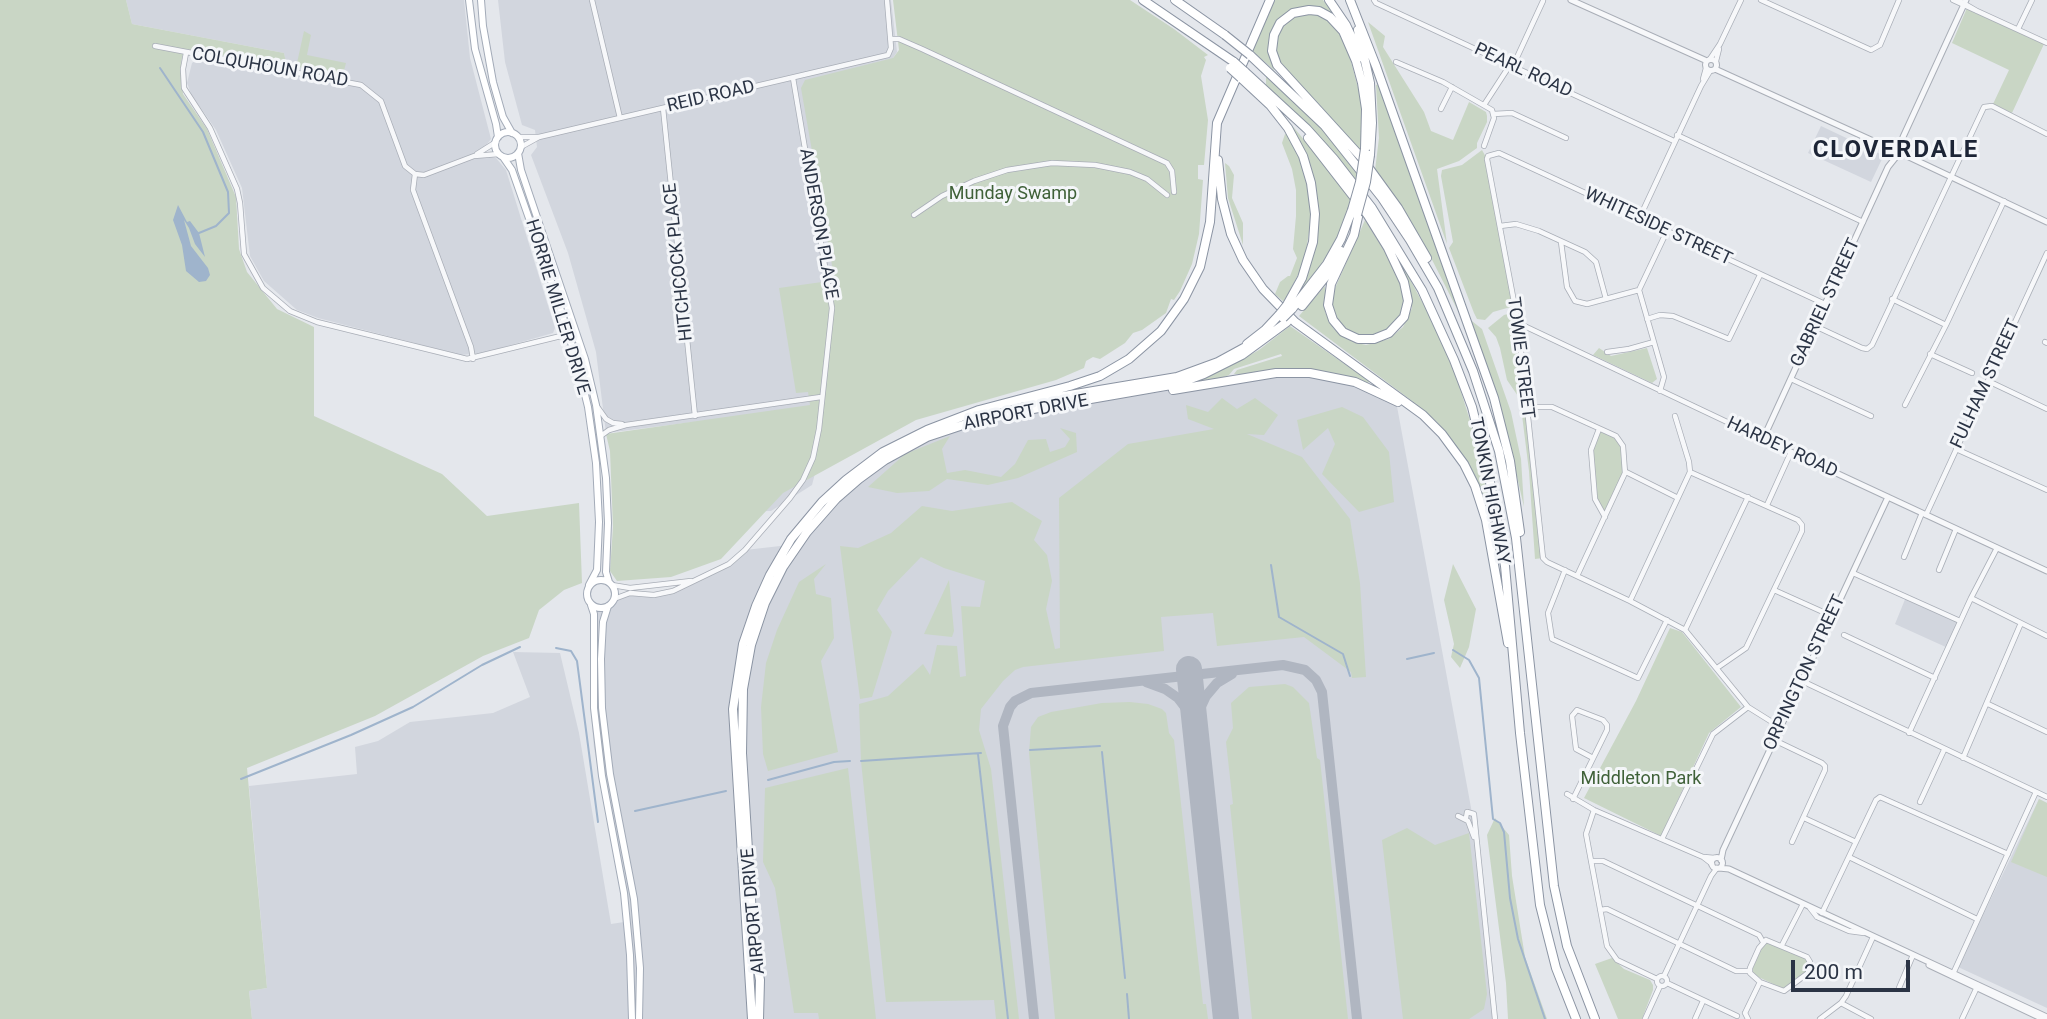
<!DOCTYPE html>
<style>
body{margin:0}
#map{position:relative;width:2047px;height:1019px;overflow:hidden;background:#e4e7ec;font-family:Roboto,sans-serif}
canvas{display:block}
.scale{position:absolute;left:1791px;top:960px;width:119px;height:32px;box-sizing:border-box;border:4px solid #2b3445;border-top:0;padding-left:9px;font-size:21px;line-height:24px;white-space:nowrap;color:#2b3445;-webkit-text-stroke:5px #f4f6f9;paint-order:stroke}
</style>
<div id="map">
<canvas width="2047" height="1019"></canvas>
<div class="scale">200 m</div>
</div>
<script>
const ctx = document.querySelector('canvas').getContext('2d');
ctx.lineJoin = 'round';
function paint(path, color) {
  ctx.fillStyle = color;
  ctx.fill(path, 'evenodd');
}
function poly(rows) {
  const path = new Path2D();
  for (const r of rows) {
    if (r.length === 3) {
      path.moveTo(r[0] + r[2], r[1]);
      path.arc(r[0], r[1], r[2], 0, 2 * Math.PI);
      continue;
    }
    path.moveTo(r[0], r[1]);
    for (let i = 2; i < r.length; i += 2) path.lineTo(r[i], r[i + 1]);
  }
  return path;
}
function stroke(path, color, width, dash) {
  ctx.strokeStyle = color;
  ctx.lineWidth = width;
  ctx.lineCap = dash ? 'butt' : 'round';
  ctx.setLineDash(dash || []);
  ctx.stroke(path);
}
function drawText(font, color, halo, rows, align = 'center') {
  ctx.font = font + ' Roboto,sans-serif';
  ctx.lineWidth = 6;
  ctx.setLineDash([]);
  ctx.textBaseline = 'middle';
  ctx.strokeStyle = halo;
  ctx.fillStyle = color;
  for (const [text, x, y, turn = 0] of rows) {
    ctx.save();
    ctx.translate(x, y);
    ctx.rotate((+turn || 0) * Math.PI / 180);
    ctx.textAlign = isNaN(turn) ? turn : align;
    if (halo) ctx.strokeText(text, 0, 0);
    ctx.fillText(text, 0, 0);
    ctx.restore();
  }
}
const built = poly([
 [126,0,464,0,470,58,491,139,484,148,487,156,496,158,506,170,555,328,553,333,483,353,461,355,318,318,297,310,264,281,250,256,242,188,216,130,191,94,187,83,192,63,196,60,286,67,284,53,132,24],
 [498,0,891,0,897,52,893,58,840,296,818,462,812,485,771,511,708,512,694,422,606,433,596,352,568,253,531,155,537,147,535,130,522,125,505,62],
 [1821,126,1880,154,1882,159,1871,182,1808,153],
 [1264,375,1331,375,1396,401,1472,813,1495,1019,252,1019,249,991,267,988,249,786,357,774,355,747,378,741,410,722,493,713,530,697,513,652,560,653,579,733,611,924,624,922,622,900,594,748,590,704,591,605,604,608,623,595,666,593,721,569,745,550,798,544,807,532,874,468,957,426,1114,396,1148,394],
 [1906,597,1960,621,1948,648,1895,624],
 [2039,799,2047,803,2047,1008,1958,967]
]);
const green = poly([
 [0,0,126,0,132,24,284,53,287,67,184,49,181,63,183,94,207,129,236,197,239,249,247,272,277,309,314,327,314,416,442,474,487,516,579,503,582,583,564,590,539,610,529,638,483,656,375,716,247,768,267,988,249,991,252,1019,0,1019],
 [893,0,1130,0,1174,29,1208,55,1204,57,1206,60,1201,76,1208,120,1204,165,1198,165,1198,179,1203,180,1199,234,1192,264,1180,291,1174,300,1171,299,1166,313,1142,330,1133,333,1125,343,1100,359,1093,357,1086,361,1084,368,1056,380,916,420,783,493,721,559,671,577,617,581,610,571,613,527,610,451,606,434,810,405,808,392,796,393,779,288,822,282,824,296,837,294,801,88,805,80,893,58,899,50],
 [1275,0,1323,0,1337,18,1318,7,1310,6,1292,9,1282,16,1272,28,1268,44,1269,55,1275,69,1274,70,1251,50],
 [1967,8,2044,44,2012,113,1993,104,2009,70,1952,43],
 [1311,12,1326,17,1337,29,1349,54,1361,99,1361,153,1318,103,1282,68,1275,54,1279,30,1291,17],
 [1368,22,1385,36,1383,47,1424,112,1431,131,1453,140,1469,102,1486,112,1487,116,1487,122,1477,143,1477,148,1459,161,1437,169,1447,244],
 [304,31,311,35,307,55,346,63,342,78,312,72,300,67,297,63],
 [1266,77,1272,79,1323,129,1359,171,1357,183,1314,132,1266,85],
 [1379,84,1461,312,1459,313,1421,238,1375,170,1379,138,1376,85],
 [1281,112,1353,199,1337,238,1321,267,1296,298,1313,253,1314,182,1280,114],
 [1285,134,1289,135,1301,158,1308,185,1312,214,1304,263,1284,302,1275,294,1280,282,1288,276,1290,276,1297,258,1293,249,1296,216,1296,190,1292,169,1282,143],
 [1482,150,1487,159,1514,306,1493,312,1485,320,1477,319,1474,313,1449,248,1453,242,1441,176,1442,170,1462,165],
 [1225,163,1229,166,1234,175,1232,198,1243,223,1243,245,1228,198],
 [1365,220,1391,262,1402,287,1404,298,1402,315,1394,327,1370,338,1352,334,1337,322,1330,305,1332,295],
 [1400,261,1434,324,1457,379,1483,462,1494,522,1491,522,1483,495,1469,464,1437,422,1412,401,1299,316,1325,286,1325,312,1333,328,1341,335,1353,342,1366,345,1389,339,1403,327,1412,308,1410,293,1398,262],
 [1515,312,1543,558,1535,559,1529,471,1520,399,1507,380,1500,348,1496,337,1488,328,1504,315],
 [1468,318,1482,329,1511,412,1521,459,1524,507,1502,411],
 [1290,326,1369,381,1368,384,1339,375,1234,374,1237,370,1282,356,1281,354,1234,369,1229,375,1217,380,1197,384,1196,381,1230,366,1259,350],
 [1599,348,1611,356,1647,348,1657,379,1652,383,1593,355],
 [1222,398,1237,409,1255,398,1278,415,1264,435,1247,434,1302,457,1350,519,1360,583,1366,677,1352,678,1351,672,1304,637,1217,646,1213,613,1161,617,1164,651,1023,667,1015,670,1003,681,981,709,979,730,991,769,1019,1019,996,1019,994,1000,886,1002,861,761,859,704,888,696,923,664,930,675,937,645,957,646,960,677,966,676,961,606,980,607,985,581,944,568,921,557,888,591,877,610,892,632,872,697,860,699,840,546,858,548,891,533,922,506,952,511,1012,502,1042,521,1034,540,1047,555,1052,581,1046,609,1055,649,1060,648,1059,498,1128,444,1214,429,1188,419,1186,405,1208,412],
 [1342,407,1363,417,1389,452,1394,502,1359,512,1322,474,1335,444,1328,428,1303,450,1297,420],
 [1060,428,1076,433,1077,452,1018,478,988,485,947,479,929,491,897,493,868,487,905,454,950,436,942,449,947,473,965,470,1001,477,1015,464,1028,440,1046,439,1050,452,1065,447,1070,439],
 [1599,429,1616,436,1622,443,1626,472,1605,517,1596,503,1591,450],
 [826,564,814,579,816,594,831,598,834,638,821,661,838,752,768,771,763,754,761,707,766,663,777,630,799,582],
 [1453,564,1476,609,1469,647,1460,668,1451,657,1454,644,1444,600],
 [949,580,954,631,952,637,924,634],
 [1670,628,1682,632,1741,707,1709,733,1661,836,1584,798,1636,701],
 [1285,684,1293,687,1309,703,1317,758,1320,760,1348,1019,1252,1019,1230,805,1233,804,1226,742,1233,728,1231,703,1249,687],
 [1130,702,1148,704,1162,709,1166,713,1169,733,1174,740,1203,1004,1206,1004,1208,1019,1055,1019,1029,753,1031,727,1038,717,1051,712,1102,703],
 [848,768,876,1019,819,1019,818,1013,794,1013,775,888,763,862,765,788],
 [2039,799,2047,803,2047,877,2011,862],
 [1495,818,1509,835,1512,876,1525,957,1547,1019,1508,1019,1506,983,1487,835],
 [1407,828,1435,845,1469,833,1487,994,1484,1009,1469,1019,1403,1019,1382,840],
 [1767,942,1806,959,1810,964,1807,972,1784,989,1754,975,1752,970,1763,945],
 [1612,958,1624,969,1650,980,1653,985,1653,990,1642,1019,1618,1019,1595,964]
]);
const water = poly([
 [178,205,187,222,190,221,199,233,205,257,195,244,189,228,184,220,191,246,208,268,210,275,206,281,199,282,186,271,182,245,173,220]
]);
const stream = poly([
 [160,68,203,132,228,192,229,213,216,226,199,233],
 [1271,565,1279,617,1343,654,1350,676],
 [556,648,571,651,577,661,598,822],
 [1453,650,1469,660,1479,678,1493,819,1500,823,1504,832,1510,898,1518,939,1545,1019],
 [1407,659,1434,653],
 [1030,750,1100,746],
 [1102,752,1125,978],
 [978,754,1008,1019],
 [861,761,981,753],
 [241,779,351,735,413,707,482,665,520,647],
 [768,780,834,762,850,761],
 [635,811,726,791],
 [1127,994,1129,1019]
]);
const taxiway = poly([
 [1146,682,1165,689,1178,698,1188,711,1196,734],
 [1196,727,1199,711,1206,696,1217,683,1232,674],
 [1034,1019,1003,726,1010,707,1015,701,1031,693,1283,665,1305,670,1316,680,1322,692,1357,1019]
]);
const runway = poly([
 [1189,669,1226,1019]
]);
const minor = poly([
 [592,0,620,118],
 [1374,0,1376,3,1674,141],
 [1761,0,1871,50,1880,45,1899,0],
 [1953,0,2047,43],
 [1958,0,1977,11],
 [2018,29,2032,0],
 [891,39,899,39,922,49,1167,163,1172,171,1174,192],
 [155,46,361,85,381,101,405,166,415,174],
 [186,53,183,69,184,88,210,128,237,189,240,203,244,254,263,288,290,311,317,322,467,359,569,334],
 [1710,59,1720,44,1741,0],
 [1716,61,1719,49],
 [1396,62,1443,82,1492,110,1494,118,1484,146],
 [1513,66,1543,1],
 [1703,79,1706,68],
 [1484,105,1510,65],
 [663,108,695,416],
 [1441,109,1452,87],
 [1493,114,1512,113,1566,138],
 [1677,135,1863,222],
 [518,137,538,137],
 [521,147,539,137,888,55,891,48,887,0],
 [477,154,496,142],
 [415,174,413,190,471,347,473,359],
 [415,174,424,175,474,156,499,154],
 [914,215,942,196,974,181,1007,170,1052,163,1095,165,1130,172,1147,179,1167,195],
 [1639,219,1701,86,1710,71],
 [1500,226,1516,224,1539,231,1585,252,1596,262,1606,299],
 [1561,242,1567,287,1575,301,1587,304,1639,290],
 [1892,299,1946,325],
 [1647,319,1660,315,1673,316,1729,339,1760,275],
 [1518,323,1763,439],
 [1815,326,1862,348,1867,349,1872,345,1984,107,1992,106,2047,134],
 [2045,342,2047,343],
 [1607,352,1629,349,1654,342],
 [1930,354,1972,373],
 [1791,379,1871,416],
 [1988,381,2047,409],
 [1660,391,1664,377,1639,290,1667,231],
 [596,405,606,419,613,423,622,424],
 [1905,405,1946,325,2004,201],
 [1526,407,1552,407,1616,436,1623,446,1625,473,1577,576],
 [1599,429,1591,450,1595,499,1605,517],
 [602,435,609,430,626,425,821,397],
 [1956,449,2047,490],
 [1626,472,1678,498],
 [1690,472,1798,520,1802,525,1802,531,1746,648,1717,668],
 [1767,505,1791,452],
 [1926,515,2047,253],
 [1904,557,1922,513],
 [1565,570,1548,613,1552,639,1638,678,1667,620],
 [1939,570,1956,529],
 [1853,573,1960,621],
 [612,585,630,588,691,581],
 [1774,590,1832,616],
 [1971,598,2047,636],
 [614,599,630,593,654,595,673,591,729,564,745,550,790,498,803,480,813,458,819,429,832,308,793,78],
 [1630,601,1690,472,1689,462,1675,416],
 [1685,630,1748,497],
 [1844,635,1935,678],
 [1802,681,2047,797],
 [1988,704,2047,732],
 [1780,727,1748,707,1685,630,1630,601,1547,562,1543,558,1518,323,1487,159,1488,156,1499,153,1825,304],
 [1909,733,1971,598,1997,548],
 [1774,740,1822,763,1825,766,1825,770,1792,842],
 [1963,758,2021,623],
 [1567,794,1594,810,1703,857,1712,864],
 [1573,799,1607,730,1607,725,1603,720,1577,710,1572,716,1576,749,1593,758],
 [1920,802,1944,750],
 [1594,810,1586,834,1607,946,1617,960,1657,979],
 [1458,816,1468,821,1474,837],
 [1466,818,1467,812,1474,814,1495,1019],
 [1804,818,1856,842],
 [1662,839,1713,734,1748,707],
 [1704,857,1715,858],
 [1849,857,1977,919],
 [1591,861,1603,861,1759,935,1763,942],
 [1810,908,1817,917,1849,931,1864,933],
 [1600,910,1607,909,1736,971,1750,971],
 [1822,913,1876,800,1880,797,2008,854],
 [1766,940,1807,957,1810,962,1808,973,1784,991,1760,982,1750,973,1750,968,1759,948,1766,940],
 [1782,945,1803,904],
 [1662,981,5],
 [1664,976,1711,876,1717,868],
 [1952,976,2036,792],
 [1667,983,1737,1016],
 [1899,988,1913,955],
 [1841,1003,1871,1019],
 [1745,1013,1760,982],
 [1745,1013,1748,1019],
 [1645,1019,1660,986],
 [1695,1019,1703,1001],
 [1820,1019,1841,1003,1846,996,1873,937],
 [1962,1019,1978,985]
]);
const tertiary = poly([
 [1571,0,1707,61],
 [1711,65,5.5],
 [1715,69,1882,145,1890,152],
 [1896,151,5.5],
 [1901,149,1903,137,1966,0],
 [1901,151,1909,157,2047,222],
 [1896,157,1888,167,1763,439,2047,571],
 [1717,863,5.5],
 [1721,860,1723,850,1888,497],
 [1719,868,1729,869,2047,1017],
 [1929,965,2043,1019]
]);
const primary = poly([
 [469,0,475,49,496,124,498,137],
 [481,0,483,26,493,82,503,117,512,133],
 [508,145,13],
 [518,153,521,170,585,359,596,405,606,478,608,523,606,572,609,582],
 [503,157,512,170,558,301,577,362,588,407,596,463,599,522,597,570,589,585],
 [601,594,14],
 [591,605,594,614,594,708,602,776,624,893,630,955,632,1019],
 [608,606,603,622,601,659,602,708,610,774,634,899,640,968,639,1019]
]);
const motorway = poly([
 [1143,0,1234,62],
 [1175,0,1225,35],
 [1329,0,1346,25,1361,57],
 [1350,0,1376,66,1494,398,1510,461,1520,532],
 [1358,30,1370,83,1372,123,1370,155],
 [1250,55,1324,125,1382,198,1410,240,1438,288,1473,371,1499,451,1516,538,1554,886,1567,946,1595,1019],
 [1244,71,1307,129,1334,159,1372,208,1422,290,1454,360,1472,407,1488,471,1505,566,1520,733,1540,905,1556,968,1576,1019],
 [1241,78,1270,105,1288,128,1303,156,1311,183,1315,214,1313,242,1302,278,1287,305],
 [1308,138,1367,214,1388,248,1404,282,1408,301,1404,317,1389,333,1374,339,1358,339,1343,332,1333,320,1328,305,1331,284,1354,235,1358,217],
 [1365,149,1366,109,1362,83,1356,61,1343,31,1330,17,1319,11,1309,10,1293,13,1280,23,1274,35,1272,51,1277,65,1361,157,1398,208,1427,258],
 [1218,160,1222,199,1231,234,1243,260,1263,289,1295,322,1423,415,1442,434,1464,464,1475,486,1486,520,1508,643],
 [1302,306,1327,275,1341,251],
 [1292,309,1327,264,1341,239,1352,210],
 [1247,344,1265,330,1279,315],
 [1173,390,1276,373,1310,373,1355,382,1398,402],
 [1028,402,1177,377,1218,362,1251,344],
 [752,1019,733,709,743,644,756,606,770,575,791,539,822,502,846,480,883,452,927,430,979,410,1070,386,1100,376,1129,359,1161,331,1184,299,1200,267,1210,222,1217,123,1270,0],
 [759,1019,760,980,754,947,742,753,743,689,751,645,765,603,783,567,807,532,836,499,859,479,885,460,927,437,987,417,1177,384,1204,374,1242,355,1287,322]
]);
const motorwayBridge = poly([
 [1225,35,1250,55],
 [1234,62,1244,71],
 [1230,68,1241,78],
 [1352,210,1360,182,1365,149],
 [1357,215,1366,182,1370,155],
 [1279,315,1287,305],
 [1283,318,1292,309]
]);
const streetNames = [
 ["COLQUHOUN ROAD",270,68,10],
 ["PEARL ROAD",1523,71,25],
 ["REID ROAD",711,97,-13],
 ["ANDERSON PLACE",818,224,80],
 ["WHITESIDE STREET",1658,227,25],
 ["HITCHCOCK PLACE",679,262,-96],
 ["GABRIEL STREET",1826,303,-65],
 ["HORRIE MILLER DRIVE",557,307,73],
 ["TOWIE STREET",1520,358,83],
 ["FULHAM STREET",1986,384,-65],
 ["AIRPORT DRIVE",1026,413,-11],
 ["HARDEY ROAD",1782,448,25],
 ["TONKIN HIGHWAY",1489,491,79],
 ["ORPINGTON STREET",1805,673,-65],
 ["AIRPORT DRIVE",754,911,-95]
];
const parkNames = [
 ["Munday Swamp",1013,194],
 ["Middleton Park",1641,779]
];
const districtNames = [
 ["CLOVERDALE",1896,151]
];
paint(built, '#d2d6de');
paint(green, '#c9d6c5');
paint(water, '#9fb4cc');
stroke(stream, '#9fb4cc', 2);
stroke(taxiway, '#b0b6c1', 10);
stroke(runway, '#b0b6c1', 26);
stroke(minor, '#a9aeb7', 6);
stroke(tertiary, '#a9aeb7', 7);
stroke(primary, '#a3abb8', 8);
stroke(motorway, '#8b94a3', 10);
stroke(minor, '#f7f8fa', 4.5);
stroke(tertiary, '#f7f8fa', 5);
stroke(primary, '#fff', 6);
stroke(motorway, '#fff', 8);
stroke(motorwayBridge, '#8b94a3', 10, []);
stroke(motorwayBridge, '#fff', 8);
drawText('18px', '#2b3445', '#f4f6f9', streetNames);
drawText('18px', '#3f6138', '#f4f6f9', parkNames);
ctx.letterSpacing = '2px';
drawText('bold 24px', '#1d2536', '#f4f6f9', districtNames);
ctx.letterSpacing = '0px';
</script>
